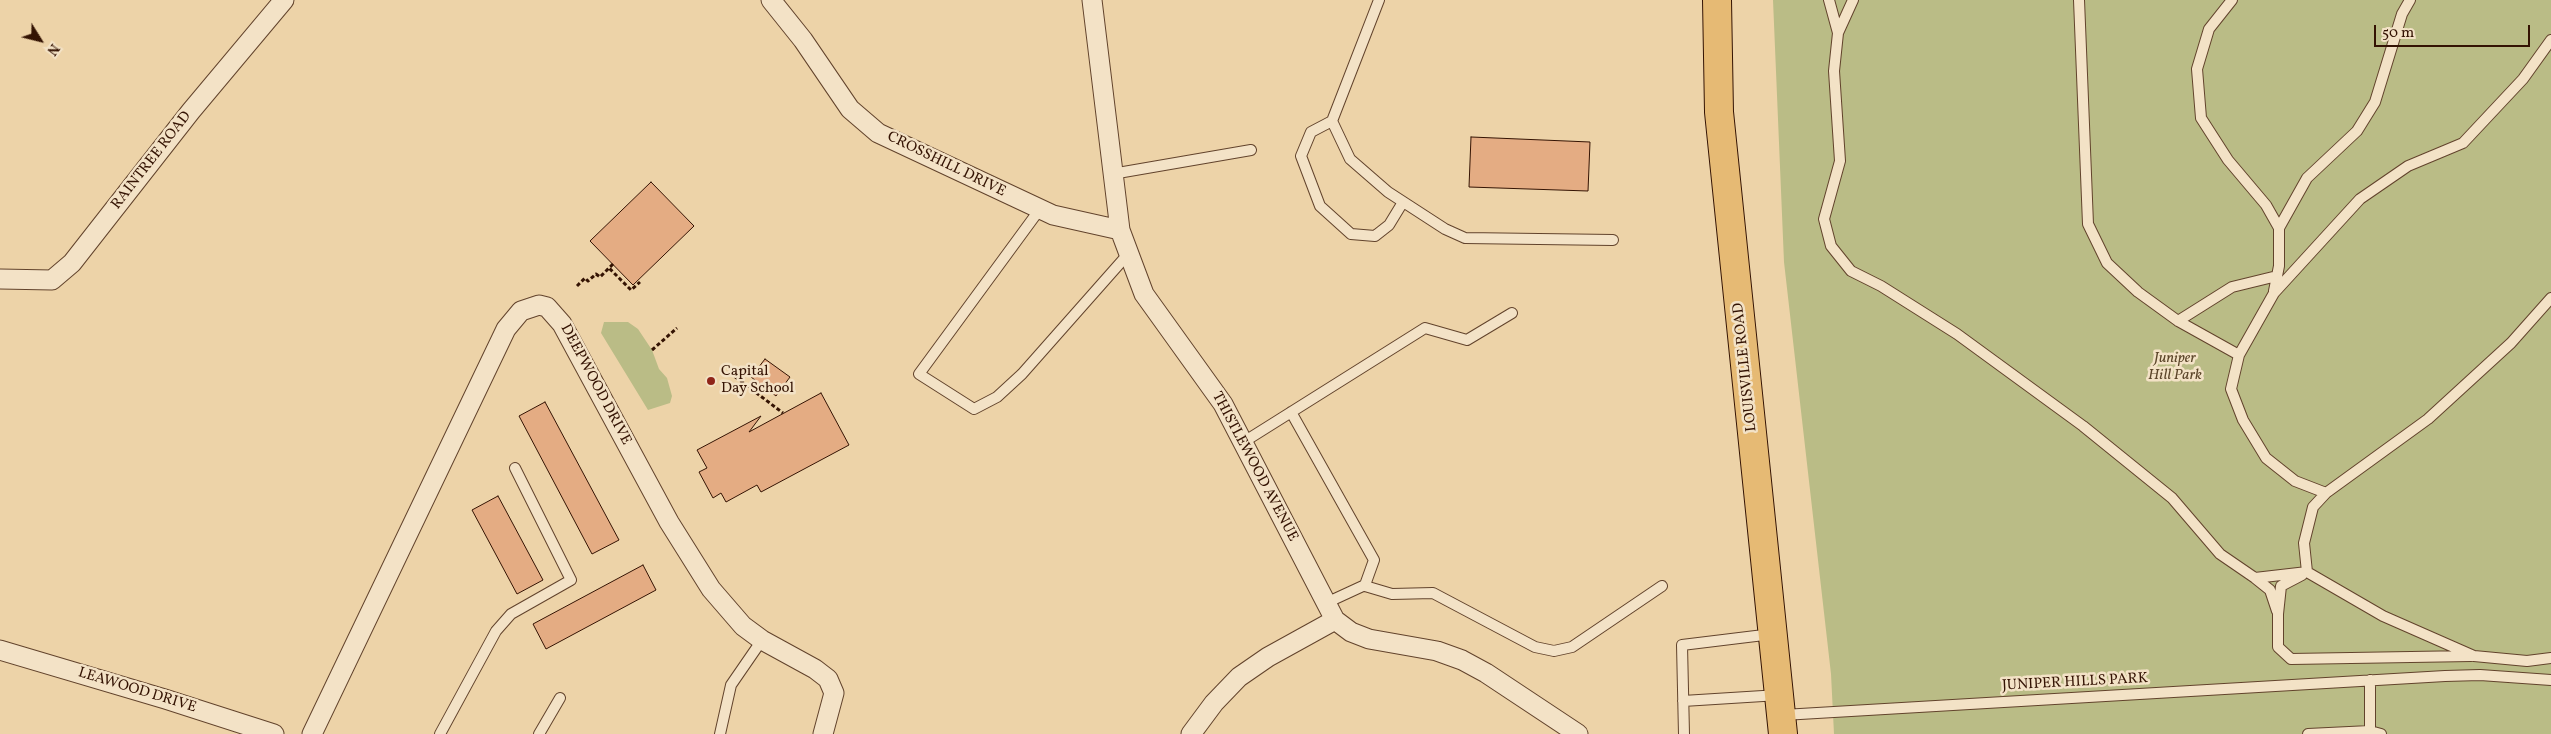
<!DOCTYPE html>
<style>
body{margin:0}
#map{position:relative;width:2551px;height:734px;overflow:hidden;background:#edd3a8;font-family:Vollkorn,serif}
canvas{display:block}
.north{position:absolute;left:15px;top:15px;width:50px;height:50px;-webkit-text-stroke:4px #f3e2c6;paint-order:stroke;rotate:126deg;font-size:14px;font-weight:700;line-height:20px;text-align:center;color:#341303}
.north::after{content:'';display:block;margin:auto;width:18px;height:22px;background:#341303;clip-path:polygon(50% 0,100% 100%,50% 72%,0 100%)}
.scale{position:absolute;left:2374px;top:25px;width:156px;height:22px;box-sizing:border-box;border:2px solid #341303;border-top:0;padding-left:6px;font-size:15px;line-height:18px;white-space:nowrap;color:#341303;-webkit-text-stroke:4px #f3e2c6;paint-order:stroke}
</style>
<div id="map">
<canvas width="2551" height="734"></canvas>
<div class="north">N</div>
<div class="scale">50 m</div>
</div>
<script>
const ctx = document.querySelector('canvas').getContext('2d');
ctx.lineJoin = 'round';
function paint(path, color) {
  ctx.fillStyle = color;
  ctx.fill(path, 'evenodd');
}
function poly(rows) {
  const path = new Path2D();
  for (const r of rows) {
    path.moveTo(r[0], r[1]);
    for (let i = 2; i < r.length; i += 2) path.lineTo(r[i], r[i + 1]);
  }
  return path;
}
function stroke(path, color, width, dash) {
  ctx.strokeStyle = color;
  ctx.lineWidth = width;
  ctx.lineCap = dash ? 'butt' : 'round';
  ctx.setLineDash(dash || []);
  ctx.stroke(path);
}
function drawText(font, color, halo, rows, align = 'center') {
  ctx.font = font + ' Vollkorn,serif';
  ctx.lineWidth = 5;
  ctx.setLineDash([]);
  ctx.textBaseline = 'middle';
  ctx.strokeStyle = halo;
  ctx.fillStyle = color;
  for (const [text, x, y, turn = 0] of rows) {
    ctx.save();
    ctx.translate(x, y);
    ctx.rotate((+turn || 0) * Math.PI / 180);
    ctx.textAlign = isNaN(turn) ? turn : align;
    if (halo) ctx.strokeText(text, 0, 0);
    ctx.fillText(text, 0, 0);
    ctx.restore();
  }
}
const green = poly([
 [1773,0,2551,0,2551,734,1834,734,1831,674,1784,262],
 [604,322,628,322,638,329,652,350,659,369,667,378,672,396,670,403,648,410,601,333]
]);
const building = poly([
 [1471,137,1590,142,1588,191,1469,187,1471,137],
 [651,182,694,226,633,285,590,241,651,182],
 [765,359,790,377,776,396,751,377,765,359],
 [821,393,849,445,761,492,757,485,726,502,721,493,713,498,699,472,707,468,697,450,761,416,749,432,821,393],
 [545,402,619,540,592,554,519,416,545,402],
 [498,496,543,580,517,594,472,510,498,496],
 [643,565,656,590,546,649,533,624,643,565]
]);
const path = poly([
 [613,264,609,268,631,290,640,282],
 [577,286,585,278,588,281,596,274,600,277,609,268],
 [652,350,677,328],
 [730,373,783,413]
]);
const service = poly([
 [1379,0,1332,121,1350,159,1388,192,1445,229,1465,238,1613,240],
 [1829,0,1838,33],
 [1853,0,1838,33,1834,71,1840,161,1824,219,1831,246,1851,271,1881,286,1957,334,2083,426,2172,498,2220,554,2255,578,2307,572,2383,616,2474,656,2527,661,2551,658],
 [2079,0,2088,224,2107,263,2138,292,2178,321,2239,355,2231,389,2243,420,2266,458,2295,481,2326,493,2428,419,2511,343,2551,298],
 [2232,0,2209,29,2197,69,2201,118,2228,160,2266,205,2279,228,2279,266,2274,291],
 [1332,121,1311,132,1301,156,1320,206,1351,234,1375,236,1389,225,1403,202],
 [1112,174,1251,150],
 [1040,209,919,374,974,409,997,397,1022,374,1129,253],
 [2279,228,2307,178,2357,131,2375,102,2402,14,2410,0],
 [2178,321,2232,287,2277,276],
 [2239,355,2274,293,2360,199,2408,166,2463,143,2523,79,2551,40],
 [1291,412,1374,560,1365,585,1326,603],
 [1242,443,1425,328,1467,340,1512,313],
 [2307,572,2304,543,2313,507,2326,493],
 [2302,575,2281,586,2278,614,2278,647,2291,659,2471,656],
 [2255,578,2270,590,2277,611],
 [1365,586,1392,594,1433,593,1535,647,1554,651,1572,647,1662,586],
 [1683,701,1779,695],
 [1783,715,2445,676,2480,675,2551,680],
 [2370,731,2370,680],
 [440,734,496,631,511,614,571,580,515,468],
 [539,734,560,698],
 [720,734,731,685,762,640],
 [1684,734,1682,645,1772,634],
 [2308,734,2370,731,2381,734]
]);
const minor = poly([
 [771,0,803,40,850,109,878,133,1053,215,1120,230],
 [1092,0,1120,230,1144,294,1223,404,1335,620,1351,632,1369,639,1437,651,1462,660,1486,673,1578,734],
 [0,279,52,280,72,263,191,111,284,0],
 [0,650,165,699,274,734],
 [312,734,506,329,521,311,539,305,547,307,562,324,669,522,711,589,743,626,762,640,815,669,828,679,834,693,823,734],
 [1191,734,1214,703,1239,677,1268,657,1335,620]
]);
const primary = poly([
 [1717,0,1719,112,1783,734]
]);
const markers = [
 [711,381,5,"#8f2418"]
];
const streetNames = [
 ["RAINTREE ROAD",152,161,-52],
 ["CROSSHILL DRIVE",946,165,26],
 ["LOUISVILLE ROAD",1746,367,-96],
 ["DEEPWOOD DRIVE",595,385,62],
 ["THISTLEWOOD AVENUE",1254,467,62],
 ["JUNIPER HILLS PARK",2075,683,-3],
 ["LEAWOOD DRIVE",137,691,17]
];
const parkNames = [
 ["Juniper",2175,359],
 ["Hill Park",2175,376]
];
const poiNames = [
 ["Capital",721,372],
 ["Day School",721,389]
];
paint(green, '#babc86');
paint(building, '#e4ac83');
stroke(building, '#341303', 1);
stroke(service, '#62432c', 12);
stroke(minor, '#62432c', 21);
stroke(primary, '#341303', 30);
stroke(path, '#341303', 3, [4, 2.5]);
stroke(service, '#f3e2c6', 10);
stroke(minor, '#f3e2c6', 19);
stroke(primary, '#e6ba74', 28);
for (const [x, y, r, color] of markers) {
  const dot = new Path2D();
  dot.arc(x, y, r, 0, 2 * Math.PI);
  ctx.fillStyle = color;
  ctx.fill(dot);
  stroke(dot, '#f3e2c6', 2);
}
drawText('15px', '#341303', '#f3e2c6', streetNames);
drawText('italic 15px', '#5c462a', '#f3e2c6', parkNames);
drawText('15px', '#341303', '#f3e2c6', poiNames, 'left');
</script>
